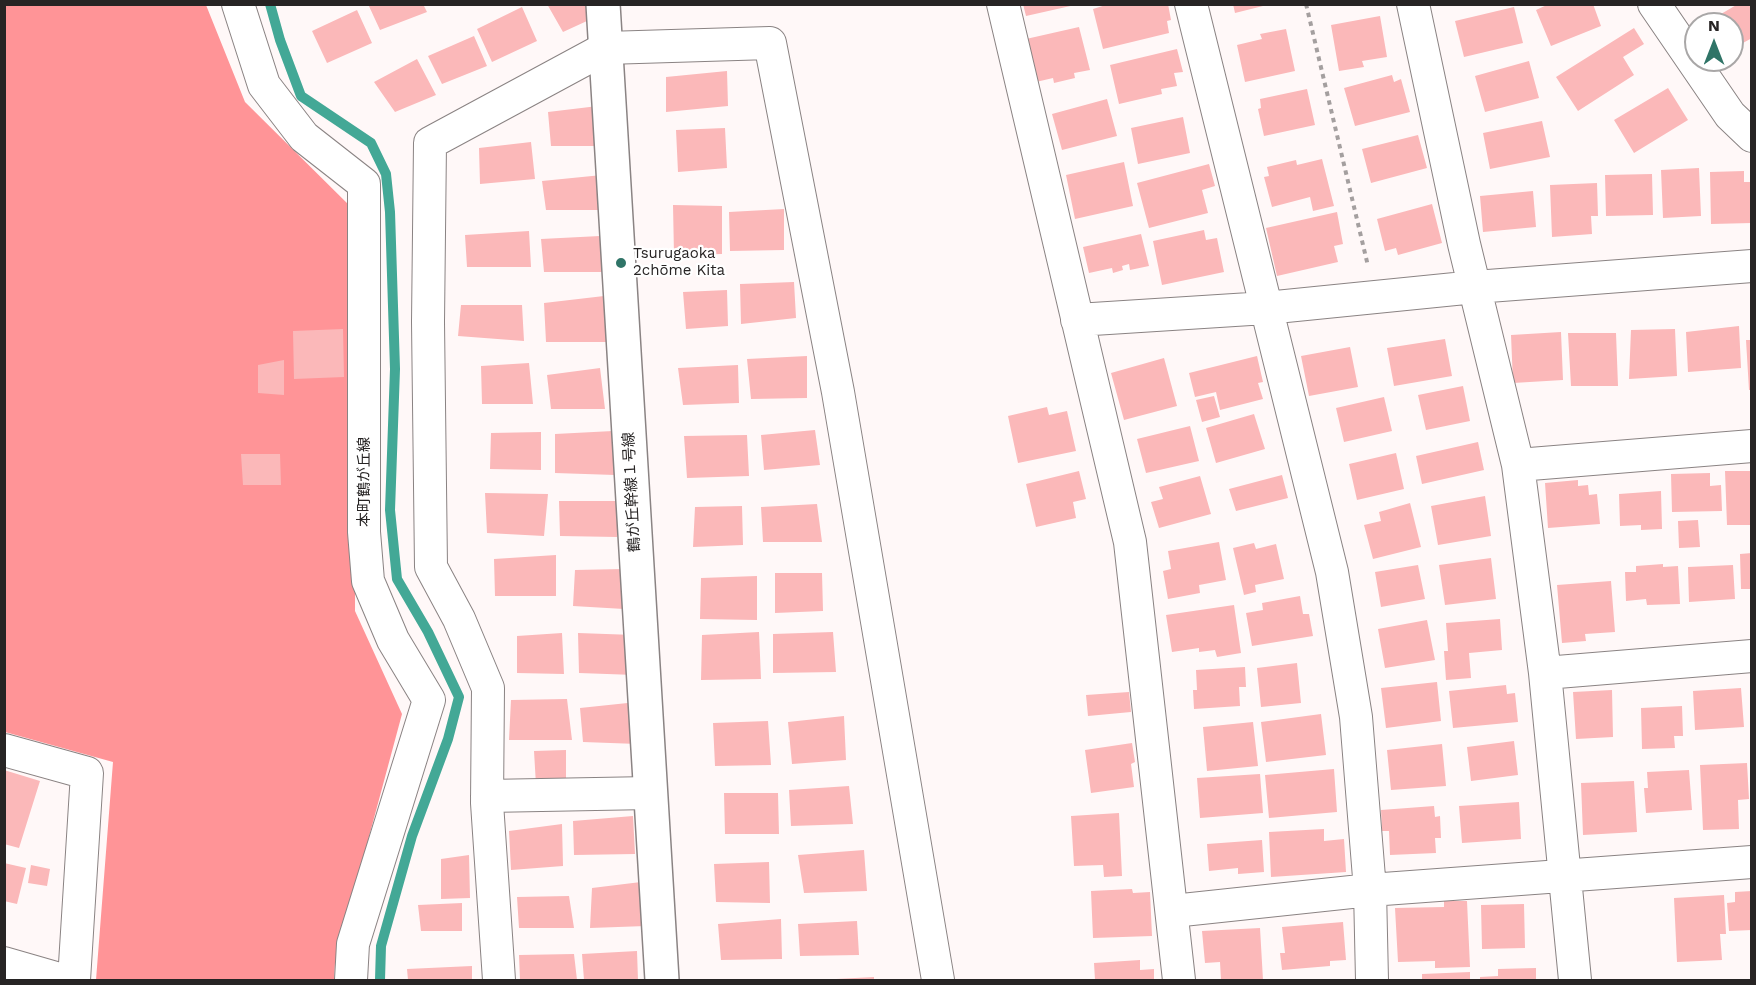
<!DOCTYPE html>
<meta charset="utf-8">
<style>
body{margin:0}
#map{position:relative;width:1756px;height:985px;overflow:hidden;background:#fff8f8;font-family:"Work Sans",sans-serif}
canvas{display:block}
.frame{position:absolute;inset:0;border:6px solid #272424;pointer-events:none}
.north{position:absolute;left:1684px;top:12px;width:60px;height:60px;box-sizing:border-box;background:#fff;border:2px solid #a9a7a7;border-radius:50%;rotate:0deg;font-size:16px;font-weight:700;line-height:24px;text-align:center;color:#272424}
.north::after{content:'';display:block;margin:auto;width:21px;height:27px;background:#2f7467;clip-path:polygon(50% 0,100% 100%,50% 72%,0 100%)}
</style>
<div id="map">
<canvas width="1756" height="985"></canvas>
<div class="frame"></div>
<div class="north">N</div>
</div>
<script>
const ctx = document.querySelector('canvas').getContext('2d');
ctx.lineJoin = 'round';
function paint(path, color) {
  ctx.fillStyle = color;
  ctx.fill(path, 'evenodd');
}
function poly(rows) {
  const path = new Path2D();
  for (const r of rows) {
    path.moveTo(r[0], r[1]);
    for (let i = 2; i < r.length; i += 2) path.lineTo(r[i], r[i + 1]);
  }
  return path;
}
function stroke(path, color, width, dash) {
  ctx.strokeStyle = color;
  ctx.lineWidth = width;
  ctx.lineCap = dash ? 'butt' : 'round';
  ctx.setLineDash(dash || []);
  ctx.stroke(path);
}
function drawText(font, color, halo, rows, align = 'center') {
  ctx.font = font + ' "Work Sans","Noto Sans JP",sans-serif';
  ctx.lineWidth = 4.5;
  ctx.setLineDash([]);
  ctx.textBaseline = 'middle';
  ctx.strokeStyle = halo;
  ctx.fillStyle = color;
  for (const [text, x, y, turn = 0] of rows) {
    ctx.save();
    ctx.translate(x, y);
    ctx.rotate((+turn || 0) * Math.PI / 180);
    ctx.textAlign = isNaN(turn) ? turn : align;
    if (halo) ctx.strokeText(text, 0, 0);
    ctx.fillText(text, 0, 0);
    ctx.restore();
  }
}
const forest = poly([
 [4,5,206,5,245,102,356,212,355,611,402,714,335,963,334,980,96,980,113,762,5,732]
]);
const stream = poly([
 [270,4,280,40,301,96,371,143,386,174,390,212,395,369,390,510,397,579,428,632,459,697,448,739,412,836,381,946,380,980]
]);
const building = poly([
 [368,4,423,4,427,12,380,30],
 [547,4,596,4,600,15,563,32],
 [1023,4,1075,4,1075,5,1026,16],
 [1109,4,1168,4,1171,20,1167,21,1169,33,1103,49,1093,9],
 [1233,4,1266,4,1267,5,1235,13],
 [1549,4,1593,4,1601,26,1551,46,1536,10],
 [1738,4,1752,4,1752,38,1732,49,1732,24,1704,24],
 [522,7,537,41,492,62,477,29],
 [1514,7,1523,43,1464,57,1455,21],
 [357,10,372,43,327,63,312,31],
 [1380,16,1387,57,1362,61,1364,67,1339,71,1331,25],
 [1079,27,1090,70,1074,73,1075,78,1054,83,1053,78,1036,82,1026,39],
 [1634,28,1644,44,1623,57,1634,75,1578,111,1556,77],
 [1286,29,1295,71,1245,82,1237,45,1262,39,1260,34],
 [474,36,487,66,442,84,428,56],
 [1177,49,1183,72,1174,73,1177,86,1161,89,1162,94,1119,104,1110,65],
 [417,59,436,95,395,112,374,82],
 [1529,61,1539,98,1485,112,1475,76],
 [727,71,728,106,666,112,666,77],
 [1392,75,1394,82,1401,79,1410,112,1355,126,1344,88],
 [1668,88,1688,120,1634,153,1614,120],
 [1307,89,1315,125,1264,136,1258,109,1261,108,1260,99],
 [1107,99,1117,136,1062,150,1052,114],
 [598,106,600,146,551,146,548,112],
 [1183,117,1190,153,1138,164,1131,128],
 [1542,121,1550,157,1490,169,1483,133],
 [725,128,727,168,678,172,676,130],
 [1418,135,1427,168,1371,183,1362,149],
 [531,142,535,179,480,184,479,148],
 [1322,159,1334,206,1313,211,1310,197,1272,207,1264,177,1269,176,1267,167,1296,160,1297,165],
 [1124,162,1133,206,1075,219,1066,175],
 [1209,164,1215,186,1202,190,1208,213,1149,228,1137,183],
 [1699,168,1701,216,1663,218,1661,170],
 [1744,171,1744,182,1752,182,1752,223,1711,224,1710,172],
 [1652,174,1653,215,1606,216,1605,175],
 [602,175,605,210,546,210,542,181],
 [1597,183,1598,216,1591,216,1592,234,1552,237,1550,185],
 [1533,191,1536,227,1483,232,1480,196],
 [1432,204,1442,243,1398,255,1396,248,1385,251,1377,219],
 [673,205,722,206,722,254,674,255],
 [784,209,784,250,730,251,729,212],
 [1337,212,1343,244,1334,246,1338,262,1277,276,1266,228],
 [1204,230,1206,240,1217,238,1224,272,1162,285,1153,241],
 [529,231,531,267,467,267,465,235],
 [1141,234,1149,266,1130,270,1129,264,1122,266,1123,270,1113,273,1112,268,1089,273,1083,247],
 [600,236,602,272,544,272,541,239],
 [794,282,796,318,741,324,740,284],
 [727,290,728,326,686,329,683,292],
 [604,296,607,342,546,342,544,303],
 [461,305,522,305,524,341,458,336],
 [1739,326,1741,368,1688,372,1686,332],
 [343,329,344,377,294,379,293,331],
 [1675,329,1677,376,1629,379,1631,330],
 [1561,332,1563,380,1513,383,1511,335],
 [1568,333,1616,333,1618,386,1571,386],
 [1445,339,1452,376,1394,386,1387,348],
 [1746,340,1752,340,1752,390,1749,390],
 [1350,347,1358,387,1309,396,1301,356],
 [807,356,807,398,751,399,747,359],
 [1257,356,1263,382,1258,383,1263,399,1220,410,1216,392,1195,397,1189,373],
 [1164,358,1177,406,1124,420,1111,373],
 [284,360,284,395,258,393,258,365],
 [529,363,533,404,482,404,481,366],
 [738,365,739,403,683,405,678,368],
 [600,368,605,409,551,409,547,375],
 [1463,386,1470,421,1426,430,1418,395],
 [1214,396,1220,417,1202,422,1196,400],
 [1384,397,1392,431,1344,442,1336,408],
 [1047,407,1049,415,1067,411,1076,451,1018,463,1008,416],
 [1254,414,1265,449,1216,463,1206,428],
 [1190,426,1199,461,1146,473,1137,439],
 [815,430,820,465,764,470,761,435],
 [613,431,615,475,555,473,555,434],
 [541,432,541,470,490,469,491,433],
 [747,435,749,476,687,478,684,436],
 [1478,442,1484,470,1422,484,1416,456],
 [1396,453,1404,489,1357,500,1349,464],
 [241,454,280,454,281,485,243,485],
 [1079,471,1086,499,1073,502,1076,518,1036,527,1026,484],
 [1725,471,1752,471,1752,525,1727,525],
 [1710,473,1710,486,1721,485,1722,511,1672,512,1671,474],
 [1282,475,1288,498,1236,511,1229,489],
 [1200,476,1211,514,1159,528,1151,502,1163,499,1159,487],
 [1578,480,1578,486,1588,485,1589,495,1597,494,1600,524,1548,528,1545,483],
 [1661,491,1662,529,1641,530,1641,525,1620,526,1619,494],
 [485,493,548,494,544,536,487,533],
 [1485,496,1491,536,1438,545,1431,506],
 [559,501,617,501,617,537,560,536],
 [1410,503,1421,547,1373,559,1364,525,1381,521,1379,512],
 [817,504,822,542,763,542,761,507],
 [742,506,743,545,693,547,695,507],
 [1698,520,1700,547,1679,548,1678,521],
 [1219,542,1226,580,1199,585,1200,593,1168,599,1163,571,1171,569,1168,551],
 [1254,543,1256,549,1276,544,1284,579,1255,585,1256,592,1244,595,1233,548],
 [1752,553,1752,589,1741,589,1740,554],
 [556,555,556,596,495,596,494,559],
 [1491,558,1496,599,1445,605,1439,565],
 [1663,564,1663,567,1678,566,1680,604,1647,605,1646,599,1626,601,1625,572,1636,572,1636,566],
 [1418,565,1425,599,1381,607,1375,572],
 [1733,565,1735,599,1689,602,1688,567],
 [623,569,624,609,573,606,575,570],
 [775,573,822,573,823,611,775,613],
 [757,576,757,620,700,619,701,578],
 [1611,581,1615,632,1585,634,1586,641,1562,643,1557,585],
 [1300,596,1303,614,1309,614,1313,636,1252,646,1246,613,1263,610,1262,603],
 [1234,605,1241,653,1217,657,1215,650,1199,652,1199,648,1172,652,1166,615],
 [1500,619,1502,650,1469,653,1471,678,1446,680,1444,651,1448,651,1446,623],
 [1427,620,1435,660,1385,668,1378,629],
 [759,632,761,679,701,680,702,635],
 [833,632,836,672,773,673,773,634],
 [562,633,564,674,517,673,517,636],
 [578,633,634,635,635,675,579,673],
 [1297,663,1301,703,1261,707,1257,668],
 [1245,667,1246,687,1239,687,1240,706,1194,709,1193,690,1197,690,1196,670],
 [1437,682,1441,721,1386,728,1381,688],
 [1506,685,1507,694,1515,693,1518,722,1453,728,1449,691],
 [1741,688,1744,727,1695,730,1693,691],
 [1612,690,1613,737,1576,739,1573,692],
 [1129,692,1131,712,1088,716,1086,695],
 [567,699,572,740,509,740,511,700],
 [637,702,638,744,583,742,580,708],
 [1682,706,1683,736,1674,736,1675,748,1642,749,1641,708],
 [1321,714,1326,755,1266,762,1261,722],
 [844,716,846,760,792,764,788,722],
 [768,721,771,765,715,766,713,723],
 [1253,722,1258,766,1207,771,1203,727],
 [1514,741,1518,775,1471,781,1467,747],
 [1132,743,1135,762,1131,764,1134,787,1091,793,1085,750],
 [1442,744,1446,786,1391,790,1387,750],
 [566,750,566,783,536,785,534,751],
 [1747,763,1749,799,1738,800,1739,829,1703,830,1700,765],
 [1334,769,1337,812,1269,818,1265,775],
 [4,770,40,781,19,848,4,844],
 [1689,770,1692,810,1646,813,1644,788,1648,788,1647,772],
 [1260,774,1263,813,1200,818,1197,778],
 [1634,781,1637,832,1583,835,1581,783],
 [849,786,853,824,791,826,789,790],
 [724,793,778,793,779,834,725,834],
 [1519,802,1521,839,1462,843,1459,806],
 [1434,806,1435,817,1440,816,1441,838,1435,838,1436,853,1390,855,1389,831,1382,831,1381,810],
 [1119,813,1122,876,1104,877,1103,865,1074,866,1071,816],
 [633,816,635,854,574,855,573,821],
 [562,824,563,866,511,870,509,831],
 [1324,829,1324,841,1344,839,1346,872,1271,877,1269,832],
 [1262,840,1264,872,1238,874,1238,868,1209,871,1207,844],
 [864,850,867,891,804,893,798,855],
 [469,855,470,898,441,899,441,859],
 [769,862,770,903,716,902,714,864],
 [4,863,26,868,17,904,4,901],
 [31,865,50,869,47,886,28,883],
 [641,882,646,926,590,928,592,888],
 [1132,889,1133,893,1150,892,1152,936,1093,938,1091,891],
 [1752,891,1752,930,1729,931,1727,903,1735,902,1735,892],
 [1724,895,1726,934,1720,934,1722,960,1677,962,1674,898],
 [569,896,574,928,519,928,517,897],
 [1444,901,1467,901,1470,967,1435,968,1435,961,1398,962,1395,908,1444,907],
 [462,903,462,931,421,931,418,905],
 [1524,904,1525,948,1482,949,1481,905],
 [781,919,782,959,721,960,718,924],
 [857,921,859,955,800,956,798,924],
 [1343,922,1346,960,1330,961,1330,966,1282,970,1280,953,1285,953,1282,927],
 [1260,928,1263,980,1221,980,1220,962,1205,963,1202,931],
 [637,951,638,980,584,980,582,954],
 [574,954,577,980,520,980,519,955],
 [1140,960,1140,970,1154,969,1154,980,1095,980,1094,963],
 [472,966,472,980,408,980,407,969],
 [1536,968,1536,980,1480,980,1480,977,1498,976,1498,969],
 [1470,972,1470,980,1422,980,1422,974],
 [874,977,874,980,836,980,836,979]
]);
const path = poly([
 [1306,4,1368,266]
]);
const minor = poly([
 [238,4,264,85,304,137,364,184,364,532,368,581,393,640,429,700,353,944,351,980],
 [1003,4,1130,542,1179,980],
 [1191,4,1332,572,1356,717,1370,890,1372,980],
 [1413,4,1464,244,1518,465,1752,446],
 [1654,4,1730,115,1752,136],
 [1077,320,1266,308,1475,287,1752,266],
 [1518,465,1545,673,1575,980],
 [1545,673,1752,656],
 [4,750,87,773,74,980],
 [487,796,650,793],
 [1173,911,1370,890,1752,862],
 [4,963,63,980],
 [499,980,487,803,488,688,459,619,431,567,428,322,430,143,606,48,770,43,838,392,938,980]
]);
const tertiary = poly([
 [603,4,662,980]
]);
const markers = [
 [621,263,6,"#2f7467"]
];
const poiNames = [
 ["Tsurugaoka",633,254],
 ["2chōme Kita",633,271]
];
const streetNames = [
 ["本町鶴が丘線",365,482,-90],
 ["鶴が丘幹線１号線",632,492,-93]
];
paint(forest, '#ff9497');
stroke(stream, '#43a896', 10);
paint(building, '#fbb8b9');
stroke(minor, '#8a8383', 34);
stroke(tertiary, '#8a8383', 36);
stroke(path, '#a49f9f', 4, [4.5, 4.5]);
stroke(minor, '#fff', 32);
stroke(tertiary, '#fff', 33);
for (const [x, y, r, color] of markers) {
  const dot = new Path2D();
  dot.arc(x, y, r, 0, 2 * Math.PI);
  ctx.fillStyle = color;
  ctx.fill(dot);
  stroke(dot, '#fff', 2);
}
drawText('15px', '#272424', '#fff', poiNames, 'left');
drawText('15px', '#272424', '#fff', streetNames);
</script>
